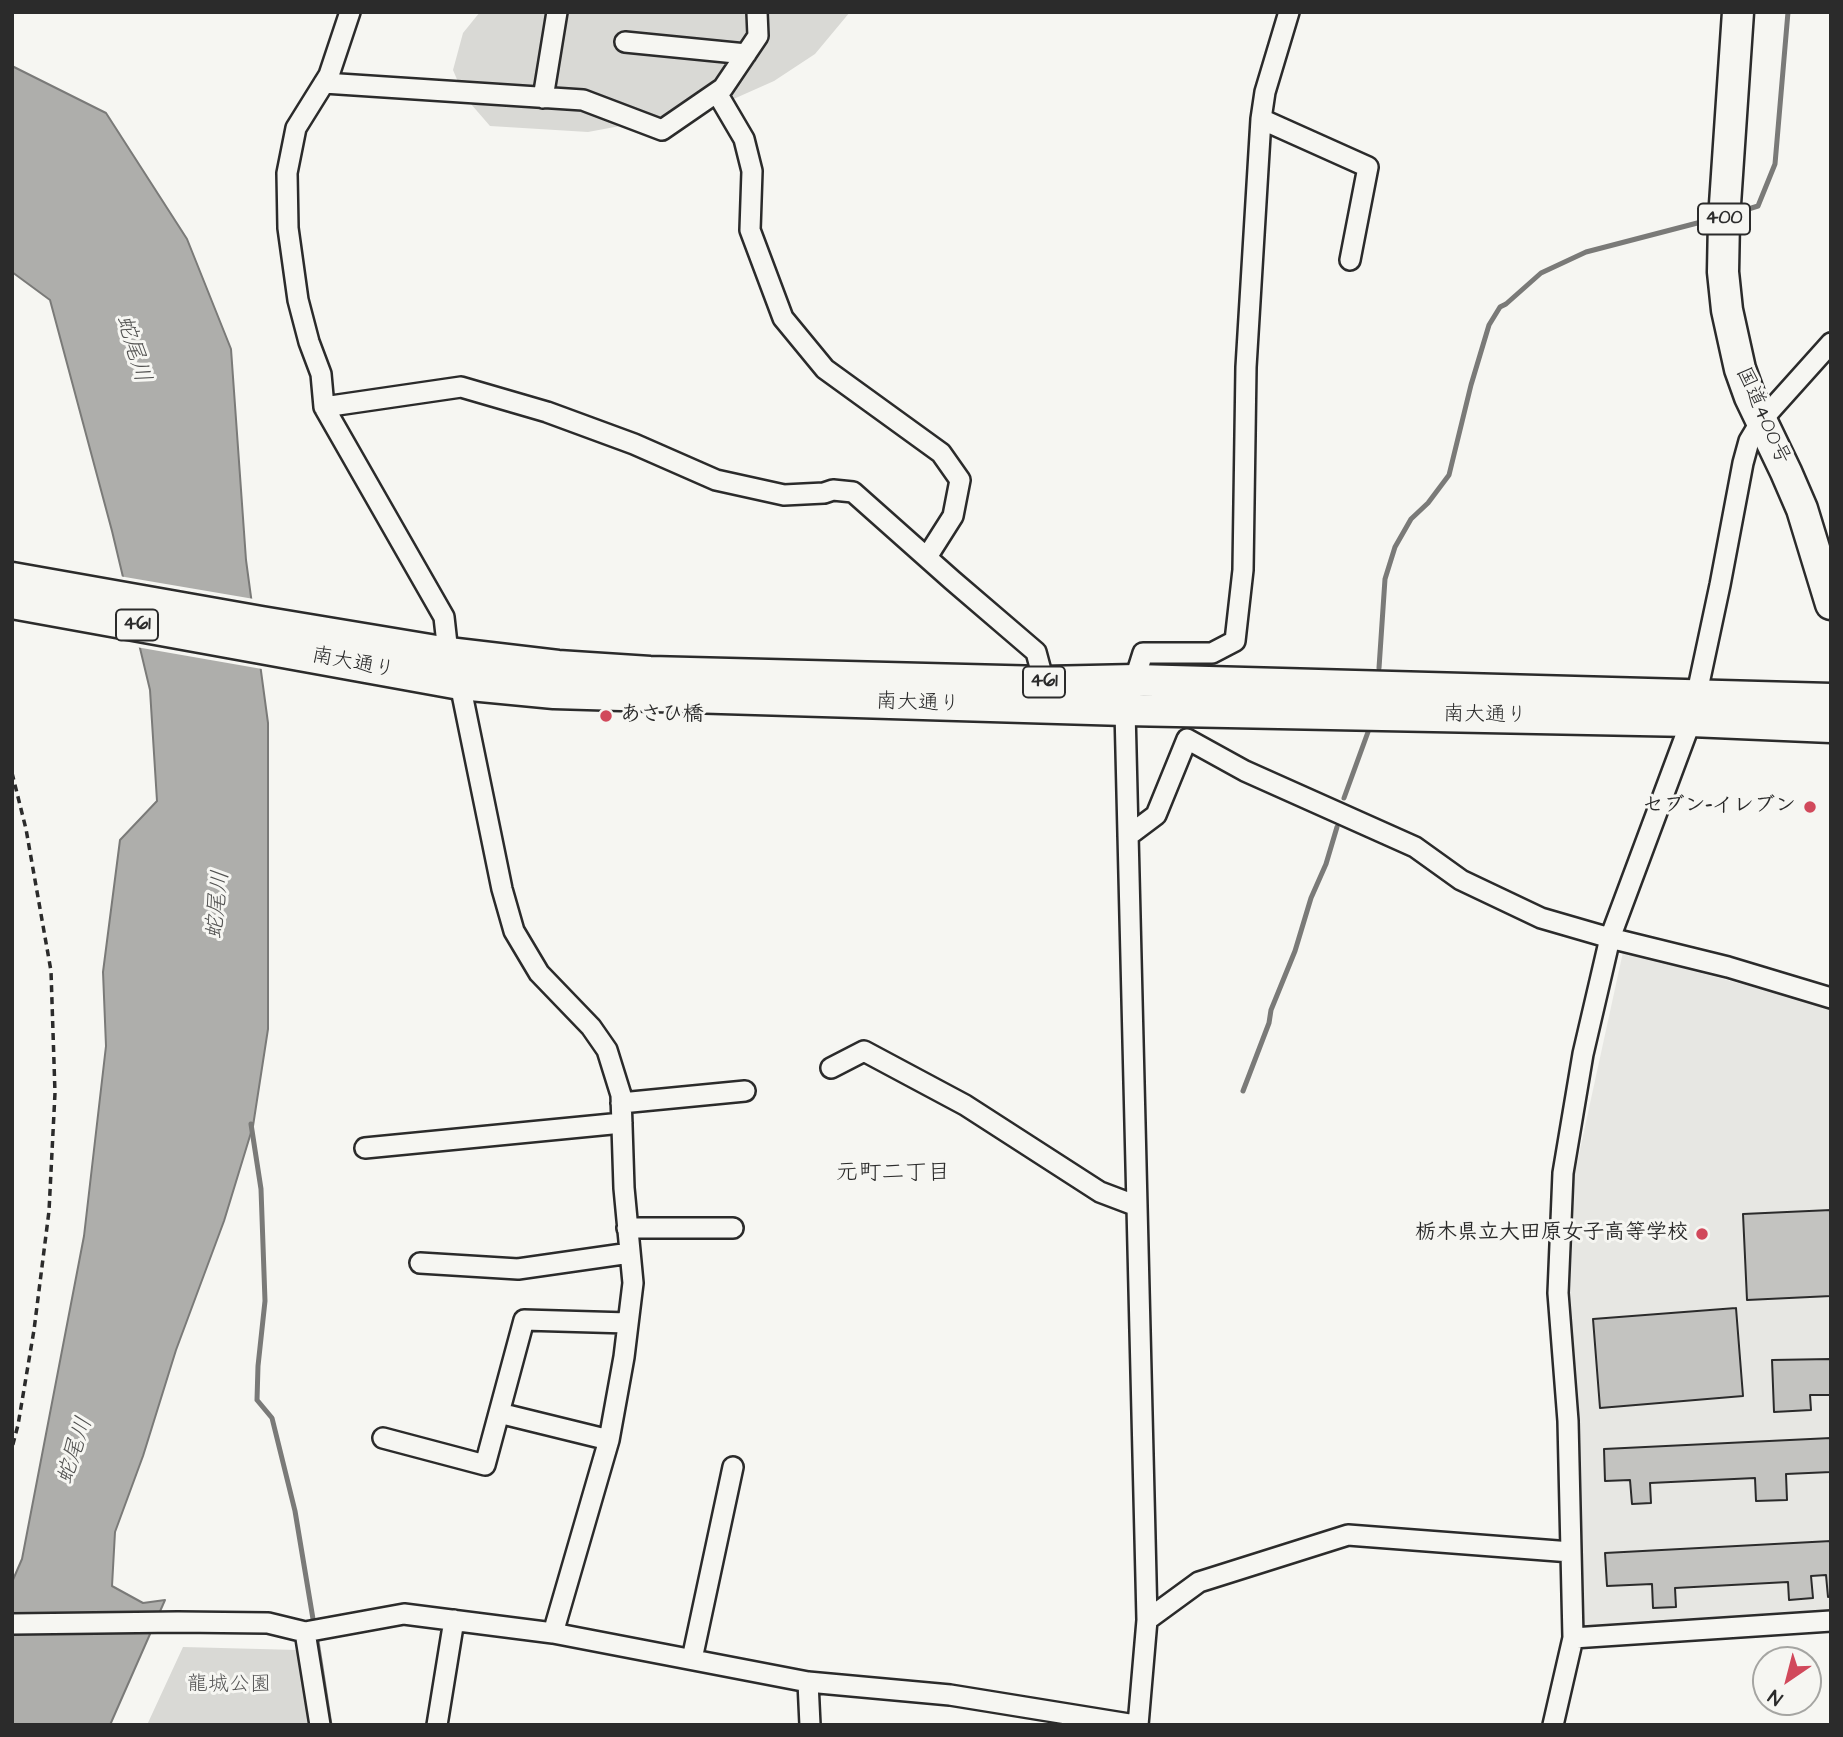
<!DOCTYPE html>
<meta charset="utf-8">
<style>
body{margin:0}
#map{position:relative;width:1843px;height:1737px;overflow:hidden;background:#f6f6f2;font-family:"Architects Daughter",sans-serif}
canvas{display:block}
.frame{position:absolute;inset:0;border:14px solid #2b2b2b;pointer-events:none}
.north{position:absolute;left:1752px;top:1646px;width:70px;height:70px;box-sizing:border-box;background:#f6f6f2;border:2px solid #a5a5a2;border-radius:50%;rotate:215deg;font-size:19px;font-weight:700;line-height:28px;text-align:center;color:#2b2b2b}
.north::after{content:'';display:block;margin:auto;width:24px;height:32px;background:#d1495b;clip-path:polygon(50% 0,100% 100%,50% 72%,0 100%)}
</style>
<div id="map">
<canvas width="1843" height="1737"></canvas>
<div class="frame"></div>
<div class="north">N</div>
</div>
<script>
const ctx = document.querySelector('canvas').getContext('2d');
ctx.lineJoin = 'round';
function paint(path, color) {
  ctx.fillStyle = color;
  ctx.fill(path, 'evenodd');
}
function poly(rows) {
  const path = new Path2D();
  for (const r of rows) {
    path.moveTo(r[0], r[1]);
    for (let i = 2; i < r.length; i += 2) path.lineTo(r[i], r[i + 1]);
  }
  return path;
}
function stroke(path, color, width, dash) {
  ctx.strokeStyle = color;
  ctx.lineWidth = width;
  ctx.lineCap = dash ? 'butt' : 'round';
  ctx.setLineDash(dash || []);
  ctx.stroke(path);
}
function drawText(font, color, halo, rows, align = 'center') {
  ctx.font = font + ' "Architects Daughter","Klee One",sans-serif';
  ctx.lineWidth = 6;
  ctx.setLineDash([]);
  ctx.textBaseline = 'middle';
  ctx.strokeStyle = halo;
  ctx.fillStyle = color;
  for (const [text, x, y, turn = 0] of rows) {
    ctx.save();
    ctx.translate(x, y);
    ctx.rotate((+turn || 0) * Math.PI / 180);
    ctx.textAlign = isNaN(turn) ? turn : align;
    if (halo) ctx.strokeText(text, 0, 0);
    ctx.fillText(text, 0, 0);
    ctx.restore();
  }
}
const built = poly([
 [1623,952,1831,1008,1831,1614,1579,1627,1570,1291,1574,1177]
]);
const green = poly([
 [480,12,850,12,815,54,774,81,711,109,588,132,490,126,464,96,453,70,463,33],
 [183,1647,298,1650,310,1725,147,1725]
]);
const water = poly([
 [12,66,106,113,187,239,231,349,246,560,268,723,268,1029,253,1126,224,1221,176,1350,143,1456,115,1532,112,1586,143,1603,165,1600,110,1725,12,1725,12,1582,22,1559,84,1236,106,1046,103,972,120,840,157,801,150,690,112,531,50,300,12,272,12,66]
]);
const pier = poly([
 [119,576,254,599,262,656,262,669,136,647]
]);
const stream = poly([
 [1742,211,1758,206,1775,164,1788,12],
 [1379,668,1385,579,1395,547,1411,519,1428,503,1449,475,1471,385,1489,325,1500,307,1506,304,1541,273,1586,252,1705,221],
 [1344,798,1368,732],
 [1243,1091,1269,1023,1271,1010,1295,951,1311,898,1326,864,1337,827],
 [251,1124,261,1189,265,1301,258,1366,257,1400,272,1418,295,1511,314,1625],
 [316,1635,330,1725]
]);
const building = poly([
 [1831,1210,1831,1296,1747,1300,1743,1214,1831,1210],
 [1736,1308,1743,1396,1600,1408,1593,1319,1736,1308],
 [1831,1359,1831,1395,1810,1395,1811,1410,1774,1412,1772,1360,1831,1359],
 [1831,1438,1831,1472,1786,1474,1787,1500,1756,1501,1755,1478,1650,1483,1651,1503,1632,1504,1630,1480,1605,1481,1604,1449,1831,1438],
 [1831,1541,1831,1596,1828,1597,1826,1575,1811,1576,1813,1598,1789,1600,1788,1582,1675,1588,1676,1607,1653,1608,1652,1584,1607,1586,1605,1553,1831,1541]
]);
const path = poly([
 [12,773,26,829,51,971,55,1093,49,1211,34,1330,18,1425,12,1448]
]);
const minor = poly([
 [350,12,329,75,296,128,287,173,288,228,298,300,309,342,321,374,324,407,444,617,448,653,460,684,502,889,514,931,539,973,591,1027,607,1050,621,1095,624,1188,633,1283,624,1357,609,1440,553,1633],
 [625,42,746,54],
 [324,83,583,100,662,130,723,88,758,36,757,12],
 [717,93,744,139,752,171,750,230,783,318,825,369,941,453,960,480,953,516,927,557],
 [543,98,557,12],
 [1261,119,1368,167,1350,260],
 [324,407,461,387,547,412,634,444,716,480,784,495,824,493,833,490,853,492,952,580,1036,652,1044,682],
 [1128,836,1156,815,1187,739,1245,771,1415,847,1461,880,1541,918,1610,938,1728,967,1831,998],
 [831,1068,864,1051,965,1105,1100,1192,1137,1206],
 [621,1103,745,1091],
 [365,1148,622,1123],
 [627,1228,733,1228],
 [420,1263,518,1269,630,1253],
 [499,1413,609,1440],
 [383,1438,485,1465,524,1320,628,1323],
 [1147,1620,1199,1582,1348,1535,1571,1552],
 [12,1624,178,1622,268,1623,305,1632,404,1614,553,1633,808,1682,950,1695,1135,1725],
 [305,1632,320,1725],
 [1573,1638,1831,1621],
 [692,1659,733,1467],
 [808,1682,810,1725],
 [437,1725,454,1620],
 [1138,1725,1147,1620,1125,710,1143,653,1212,653,1235,641,1243,570,1246,367,1261,119,1265,92,1289,12],
 [1553,1725,1573,1638,1568,1421,1558,1293,1563,1173,1583,1054,1610,938,1691,721,1720,585,1743,463,1749,441,1761,421,1831,343]
]);
const highway = poly([
 [1738,12,1724,219,1723,272,1727,310,1740,369,1750,397,1786,472,1802,509,1831,604],
 [12,578,261,622,448,653,558,666,650,672,1044,682,1135,680,1831,699],
 [12,603,460,684,554,693,1125,710,1691,721,1831,727]
]);
const markers = [
 [606,716,7,"#d1495b"],
 [1810,807,7,"#d1495b"],
 [1702,1234,7,"#d1495b"]
];
const shields = [
 [1724,219,52],
 [137,625,42],
 [1044,682,42]
];
const shieldNames = [
 ["400",1724,219],
 ["461",137,625],
 ["461",1044,682]
];
const streetNames = [
 ["国道400号",1762,416,66],
 ["南大通り",353,664,11],
 ["南大通り",918,704,2],
 ["南大通り",1485,716,1]
];
const poiNames = [
 ["あさひ橋",620,716,"left"],
 ["セブン-イレブン",1796,807],
 ["栃木県立大田原女子高等学校",1688,1234]
];
const parkNames = [
 ["龍城公園",229,1686]
];
const waterNames = [
 ["蛇尾川",132,349,73],
 ["蛇尾川",219,905,-84],
 ["蛇尾川",76,1451,-72]
];
const neighbourhoodNames = [
 ["元町二丁目",893,1174]
];
paint(built, '#e7e7e3');
paint(green, '#d9d9d5');
paint(water, '#aeaeab');
stroke(water, '#7a7a78', 2);
paint(pier, '#f6f6f2');
stroke(stream, '#7a7a78', 5);
paint(building, '#c3c3c0');
stroke(building, '#2b2b2b', 2);
stroke(minor, '#2b2b2b', 24);
stroke(highway, '#2b2b2b', 35);
stroke(path, '#2b2b2b', 3.5, [7, 5]);
stroke(minor, '#f6f6f2', 19);
stroke(highway, '#f6f6f2', 30);
for (const [x, y, r, color] of markers) {
  const dot = new Path2D();
  dot.arc(x, y, r, 0, 2 * Math.PI);
  ctx.fillStyle = color;
  ctx.fill(dot);
  stroke(dot, '#f6f6f2', 2.5);
}
for (const [x, y, w] of shields) {
  const box = new Path2D();
  box.roundRect(x - w / 2, y - 15.5, w, 31, 5);
  ctx.fillStyle = '#f6f6f2';
  ctx.fill(box);
  stroke(box, '#2b2b2b', 2);
}
drawText('bold 19px', '#2b2b2b', null, shieldNames);
drawText('21px', '#2b2b2b', '#f6f6f2', streetNames);
drawText('bold 21px', '#2b2b2b', '#f6f6f2', poiNames, 'right');
drawText('21px', '#565656', '#f6f6f2', parkNames);
drawText('italic 23px', '#525251', '#f6f6f2', waterNames);
drawText('23px', '#2b2b2b', '#f6f6f2', neighbourhoodNames);
</script>
